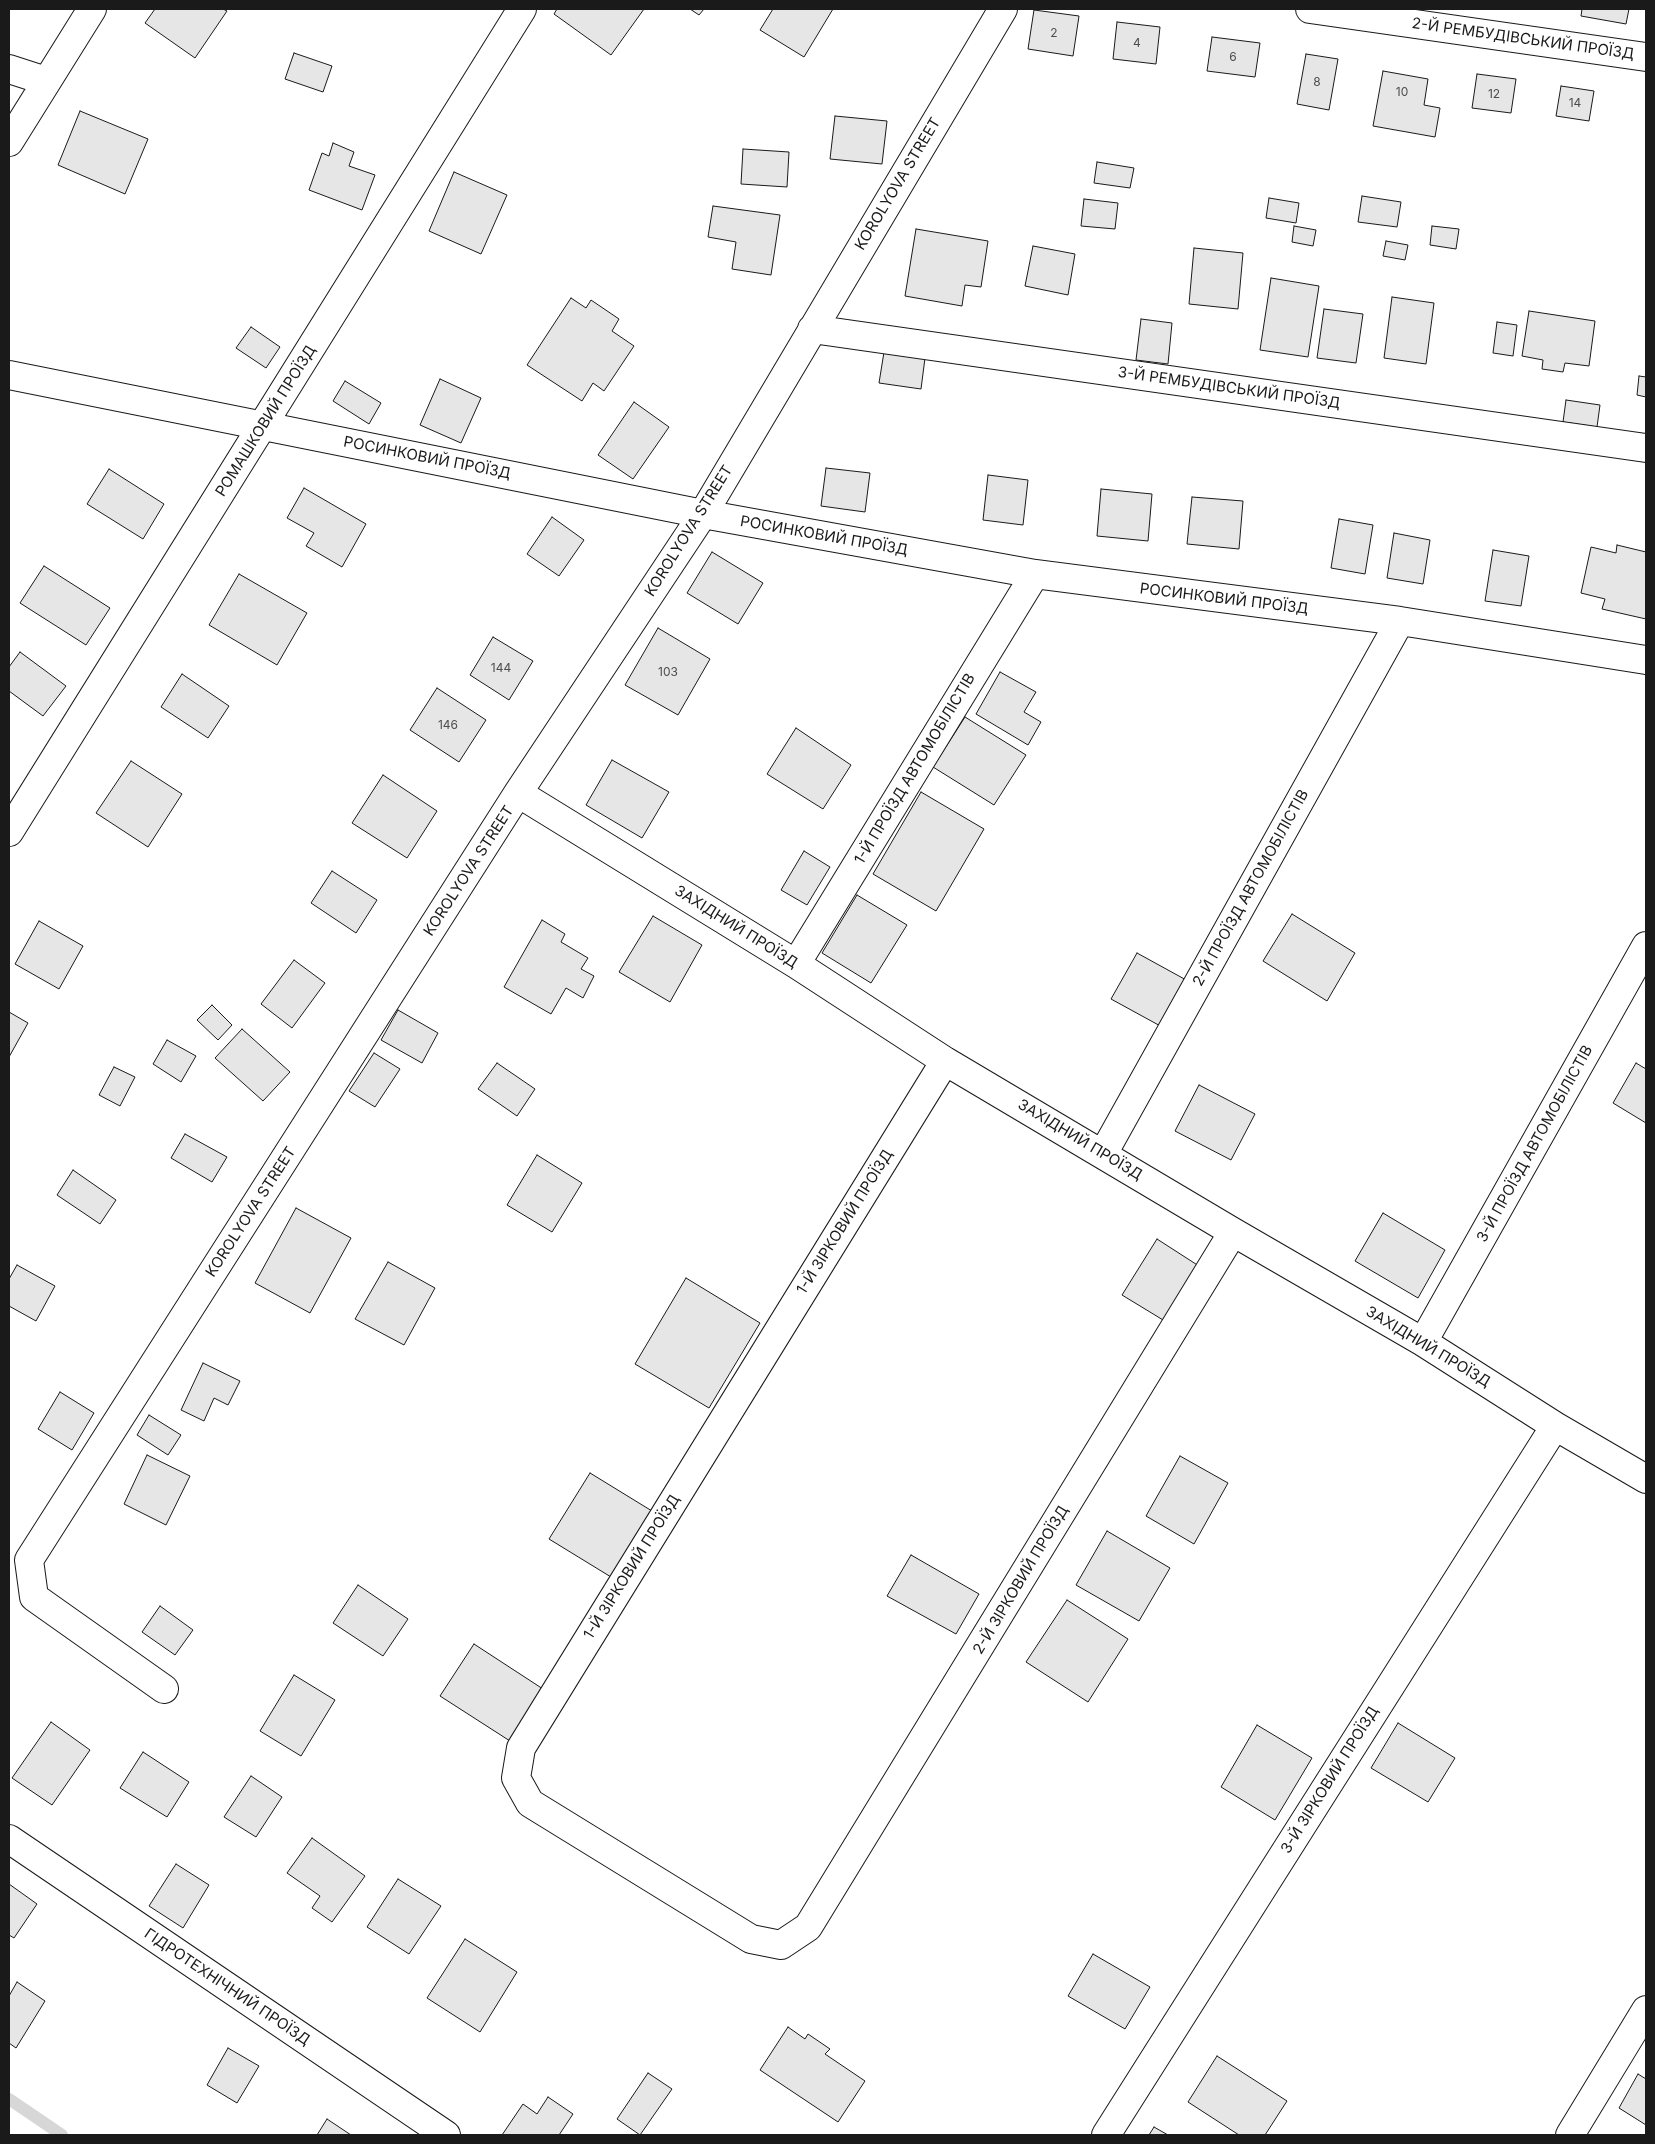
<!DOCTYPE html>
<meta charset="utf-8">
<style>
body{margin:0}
#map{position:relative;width:1655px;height:2144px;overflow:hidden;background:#fff;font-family:Inter,sans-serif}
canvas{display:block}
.frame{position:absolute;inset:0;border:10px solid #1a1a1a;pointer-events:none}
</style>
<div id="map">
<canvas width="1655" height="2144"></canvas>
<div class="frame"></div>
</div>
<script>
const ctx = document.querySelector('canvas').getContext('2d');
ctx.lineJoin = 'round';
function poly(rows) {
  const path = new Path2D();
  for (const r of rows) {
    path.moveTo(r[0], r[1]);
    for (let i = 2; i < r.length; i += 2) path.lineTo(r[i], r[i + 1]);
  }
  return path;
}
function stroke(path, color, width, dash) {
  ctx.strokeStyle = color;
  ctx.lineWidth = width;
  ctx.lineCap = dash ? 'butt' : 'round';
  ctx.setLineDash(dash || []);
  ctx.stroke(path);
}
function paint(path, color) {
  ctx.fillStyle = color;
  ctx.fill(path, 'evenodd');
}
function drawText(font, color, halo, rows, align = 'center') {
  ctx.font = font + ' Inter,sans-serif';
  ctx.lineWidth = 4;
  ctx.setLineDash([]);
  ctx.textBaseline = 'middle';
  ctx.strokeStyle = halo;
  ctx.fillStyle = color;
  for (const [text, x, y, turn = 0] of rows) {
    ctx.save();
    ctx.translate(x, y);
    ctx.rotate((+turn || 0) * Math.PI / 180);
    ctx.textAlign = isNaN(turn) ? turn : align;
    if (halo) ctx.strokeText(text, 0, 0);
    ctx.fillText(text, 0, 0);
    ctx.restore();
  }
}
const stream = poly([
 [9,2099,62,2135]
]);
const building = poly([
 [155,9,223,9,227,11,195,58,145,23,155,9],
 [557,9,644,9,611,55,554,14,557,9],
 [690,9,704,9,699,15,690,9],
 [773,9,833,9,804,57,760,30,773,9],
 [1582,9,1629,9,1626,24,1581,16,1582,9],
 [1034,10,1079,16,1073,56,1028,49,1034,10],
 [1117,22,1160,27,1156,64,1113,59,1117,22],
 [1212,37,1260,43,1255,77,1207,71,1212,37],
 [294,53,332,66,323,92,285,79,294,53],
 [1306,54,1338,59,1329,110,1297,104,1306,54],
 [1383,71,1428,79,1424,105,1440,108,1435,137,1373,126,1383,71],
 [1477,74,1516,79,1511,113,1472,108,1477,74],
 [1561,86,1594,91,1589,121,1556,116,1561,86],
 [80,111,148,139,125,194,58,165,80,111],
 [835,116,887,121,882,164,830,159,835,116],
 [333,143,354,152,349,166,375,175,362,210,309,190,322,153,329,156,333,143],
 [743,149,789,152,787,187,741,184,743,149],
 [1097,162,1134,168,1130,188,1094,183,1097,162],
 [454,172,507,195,481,254,429,231,454,172],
 [1362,196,1401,202,1397,227,1358,222,1362,196],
 [1269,198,1299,203,1296,223,1266,218,1269,198],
 [1084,199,1118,203,1115,229,1081,226,1084,199],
 [713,206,780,215,771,275,732,269,736,242,708,237,713,206],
 [1294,226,1316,230,1313,246,1292,242,1294,226],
 [1432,226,1459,229,1456,249,1430,245,1432,226],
 [916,229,988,241,981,287,965,285,962,306,905,296,916,229],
 [1386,241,1408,245,1405,260,1383,256,1386,241],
 [1033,246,1075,254,1068,295,1025,286,1033,246],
 [1194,248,1243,253,1238,309,1189,304,1194,248],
 [1271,278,1319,286,1308,357,1260,350,1271,278],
 [1392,297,1434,303,1426,364,1384,358,1392,297],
 [571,298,586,308,591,300,619,319,612,331,634,346,604,391,593,383,582,401,527,365,571,298],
 [1324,309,1363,314,1356,363,1317,358,1324,309],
 [1529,311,1595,321,1589,366,1565,363,1563,372,1542,369,1543,360,1522,356,1529,311],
 [1141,319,1172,323,1168,364,1136,360,1141,319],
 [1497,322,1517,325,1513,356,1493,353,1497,322],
 [251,327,280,347,266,368,236,348,251,327],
 [884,352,925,358,921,389,879,383,884,352],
 [1639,376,1646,377,1646,397,1637,395,1639,376],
 [440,379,481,398,461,443,420,425,440,379],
 [345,381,381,403,369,424,333,401,345,381],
 [1566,400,1600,405,1597,427,1563,422,1566,400],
 [634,402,669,427,633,479,598,455,634,402],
 [826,468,870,473,865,512,821,506,826,468],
 [109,469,164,504,143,539,87,504,109,469],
 [988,475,1028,480,1023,525,983,520,988,475],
 [304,488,366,524,342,567,306,546,314,533,287,518,304,488],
 [1101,489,1152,494,1148,541,1097,536,1101,489],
 [1192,497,1243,501,1239,549,1187,544,1192,497],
 [552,517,584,540,559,576,527,554,552,517],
 [1339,519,1373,525,1365,574,1331,568,1339,519],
 [1394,533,1430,540,1423,584,1387,578,1394,533],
 [1617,545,1646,552,1646,619,1602,609,1605,599,1581,593,1591,547,1616,553,1617,545],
 [1493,550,1529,556,1521,606,1485,601,1493,550],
 [712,552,763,583,738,624,687,593,712,552],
 [44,566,110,608,86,645,20,603,44,566],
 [239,574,307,613,277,665,209,625,239,574],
 [658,628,710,659,678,715,625,685,658,628],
 [493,637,533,661,509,700,470,675,493,637],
 [20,652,66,686,43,716,9,691,9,667,20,652],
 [1000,672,1036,692,1024,712,1041,722,1028,745,976,714,1000,672],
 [182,674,229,706,208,738,161,707,182,674],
 [437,688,486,720,459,762,410,730,437,688],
 [965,717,1026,755,994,805,933,767,965,717],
 [796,728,851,765,823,809,767,774,796,728],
 [612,760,669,792,642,838,586,805,612,760],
 [131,761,182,794,148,847,96,813,131,761],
 [383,775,437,811,407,858,352,823,383,775],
 [921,792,984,829,936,911,873,874,921,792],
 [804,851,830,867,807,905,781,890,804,851],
 [332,871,377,900,356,933,311,903,332,871],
 [857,895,907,925,871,983,822,953,857,895],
 [1292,914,1355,953,1327,1001,1263,961,1292,914],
 [653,916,702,945,670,1002,619,972,653,916],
 [542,920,565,934,561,942,588,958,581,969,594,976,583,998,566,988,551,1014,504,987,542,920],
 [39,921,83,946,59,989,15,964,39,921],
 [1137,953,1188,981,1164,1028,1111,999,1137,953],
 [294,960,325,983,292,1028,261,1004,294,960],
 [212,1005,232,1025,218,1040,197,1020,212,1005],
 [398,1010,438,1033,422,1063,381,1040,398,1010],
 [9,1012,28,1023,9,1057,9,1012],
 [242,1029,290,1072,263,1101,215,1058,242,1029],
 [167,1040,196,1056,181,1082,153,1064,167,1040],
 [374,1053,400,1069,375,1107,349,1091,374,1053],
 [497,1063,535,1089,517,1116,478,1089,497,1063],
 [1636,1063,1646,1069,1646,1123,1613,1103,1636,1063],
 [114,1067,135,1077,120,1106,99,1095,114,1067],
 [1199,1085,1255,1114,1231,1160,1175,1131,1199,1085],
 [185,1134,227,1157,212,1182,171,1158,185,1134],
 [537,1155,582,1183,552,1232,507,1205,537,1155],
 [73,1170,116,1200,100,1224,57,1195,73,1170],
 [296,1208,351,1238,310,1313,255,1283,296,1208],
 [1383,1213,1445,1250,1418,1298,1355,1261,1383,1213],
 [1157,1239,1202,1268,1168,1323,1122,1295,1157,1239],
 [388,1262,435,1288,404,1345,355,1319,388,1262],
 [17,1265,55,1286,36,1321,9,1306,9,1279,17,1265],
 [686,1278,760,1323,709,1408,635,1364,686,1278],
 [203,1363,240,1381,228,1405,214,1398,204,1421,181,1410,203,1363],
 [60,1392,94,1413,72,1450,38,1429,60,1392],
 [149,1415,181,1435,168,1455,137,1435,149,1415],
 [147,1455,190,1476,166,1525,124,1504,147,1455],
 [1180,1456,1228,1483,1194,1544,1146,1516,1180,1456],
 [590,1473,652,1511,611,1577,549,1539,590,1473],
 [1107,1531,1170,1568,1139,1621,1076,1585,1107,1531],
 [911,1555,979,1594,956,1634,887,1596,911,1555],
 [358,1585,408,1619,383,1656,333,1623,358,1585],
 [1067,1600,1128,1639,1088,1702,1026,1662,1067,1600],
 [160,1606,193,1630,175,1655,142,1632,160,1606],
 [474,1644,543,1689,510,1741,440,1696,474,1644],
 [294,1675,335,1700,301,1756,260,1731,294,1675],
 [51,1722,90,1750,52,1805,12,1778,51,1722],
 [1398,1723,1455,1758,1428,1802,1371,1768,1398,1723],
 [1257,1725,1312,1758,1275,1820,1221,1787,1257,1725],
 [143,1752,189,1782,167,1817,120,1788,143,1752],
 [251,1776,282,1797,256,1837,224,1817,251,1776],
 [312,1838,365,1876,332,1922,312,1908,320,1896,287,1873,312,1838],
 [176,1864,209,1885,183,1928,149,1906,176,1864],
 [398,1879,441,1906,409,1954,367,1927,398,1879],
 [9,1884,37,1904,14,1938,9,1935,9,1884],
 [465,1939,517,1972,480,2032,427,1998,465,1939],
 [1093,1954,1150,1987,1125,2029,1068,1996,1093,1954],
 [17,1982,45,2001,16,2048,9,2043,9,1996,17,1982],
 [788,2027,805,2039,808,2034,830,2049,825,2054,865,2081,838,2122,760,2070,788,2027],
 [228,2048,259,2066,237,2103,207,2085,228,2048],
 [1217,2056,1287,2101,1265,2135,1239,2135,1188,2102,1217,2056],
 [648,2073,672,2089,640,2135,617,2119,648,2073],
 [1638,2074,1646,2079,1646,2125,1619,2108,1638,2074],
 [548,2097,573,2114,559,2135,502,2135,523,2104,537,2114,548,2097],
 [327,2119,351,2135,317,2135,327,2119],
 [1154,2127,1168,2135,1149,2135,1154,2127]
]);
const street = poly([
 [1310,9,1646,57],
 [9,69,46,81],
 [9,142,92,9],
 [812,329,1646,448],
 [9,375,703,514,1035,574,1400,621,1646,660],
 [518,793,796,964,945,1061,1233,1232,1423,1342,1555,1426,1646,1479],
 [9,832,522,9],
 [796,964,1035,574],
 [945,1061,521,1748,516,1778,530,1803,751,1939,781,1945,808,1927,1233,1232],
 [1103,1154,1400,621],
 [1423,1342,1646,946],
 [164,1689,34,1597,29,1560,518,793,703,514,1003,9],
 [9,1839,446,2135],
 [1106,2135,1555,1426],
 [1570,2135,1646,2010]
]);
const numberNames = [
 ["2",1054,33],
 ["4",1137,43],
 ["6",1233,57],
 ["8",1317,82],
 ["10",1402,92],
 ["12",1494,94],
 ["14",1575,103],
 ["144",501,668],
 ["103",668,672],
 ["146",448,725]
];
const streetNames = [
 ["2-Й РЕМБУДІВСЬКИЙ ПРОЇЗД",1523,39,8],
 ["KOROLYOVA STREET",898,184,-59],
 ["3-Й РЕМБУДІВСЬКИЙ ПРОЇЗД",1229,388,8],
 ["РОМАШКОВИЙ ПРОЇЗД",266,421,-58],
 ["РОСИНКОВИЙ ПРОЇЗД",427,458,11],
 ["KOROLYOVA STREET",689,531,-58],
 ["РОСИНКОВИЙ ПРОЇЗД",824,536,10],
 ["РОСИНКОВИЙ ПРОЇЗД",1224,599,7],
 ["1-Й ПРОЇЗД АВТОМОБІЛІСТІВ",915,769,-59],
 ["KOROLYOVA STREET",469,871,-57],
 ["2-Й ПРОЇЗД АВТОМОБІЛІСТІВ",1251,888,-61],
 ["ЗАХІДНИЙ ПРОЇЗД",736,927,32],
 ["ЗАХІДНИЙ ПРОЇЗД",1080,1140,31],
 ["3-Й ПРОЇЗД АВТОМОБІЛІСТІВ",1535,1144,-61],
 ["KOROLYOVA STREET",251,1212,-57],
 ["1-Й ЗІРКОВИЙ ПРОЇЗД",845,1222,-58],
 ["ЗАХІДНИЙ ПРОЇЗД",1428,1347,31],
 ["1-Й ЗІРКОВИЙ ПРОЇЗД",632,1567,-58],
 ["2-Й ЗІРКОВИЙ ПРОЇЗД",1021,1580,-59],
 ["3-Й ЗІРКОВИЙ ПРОЇЗД",1330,1780,-58],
 ["ГІДРОТЕХНІЧНИЙ ПРОЇЗД",227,1987,34]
];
stroke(stream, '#d7d7d7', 12);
paint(building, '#e6e6e6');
stroke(building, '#1a1a1a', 1);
stroke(street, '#1a1a1a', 30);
stroke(street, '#fff', 28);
drawText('12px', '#4d4d4d', null, numberNames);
drawText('15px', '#1a1a1a', '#fff', streetNames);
</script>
